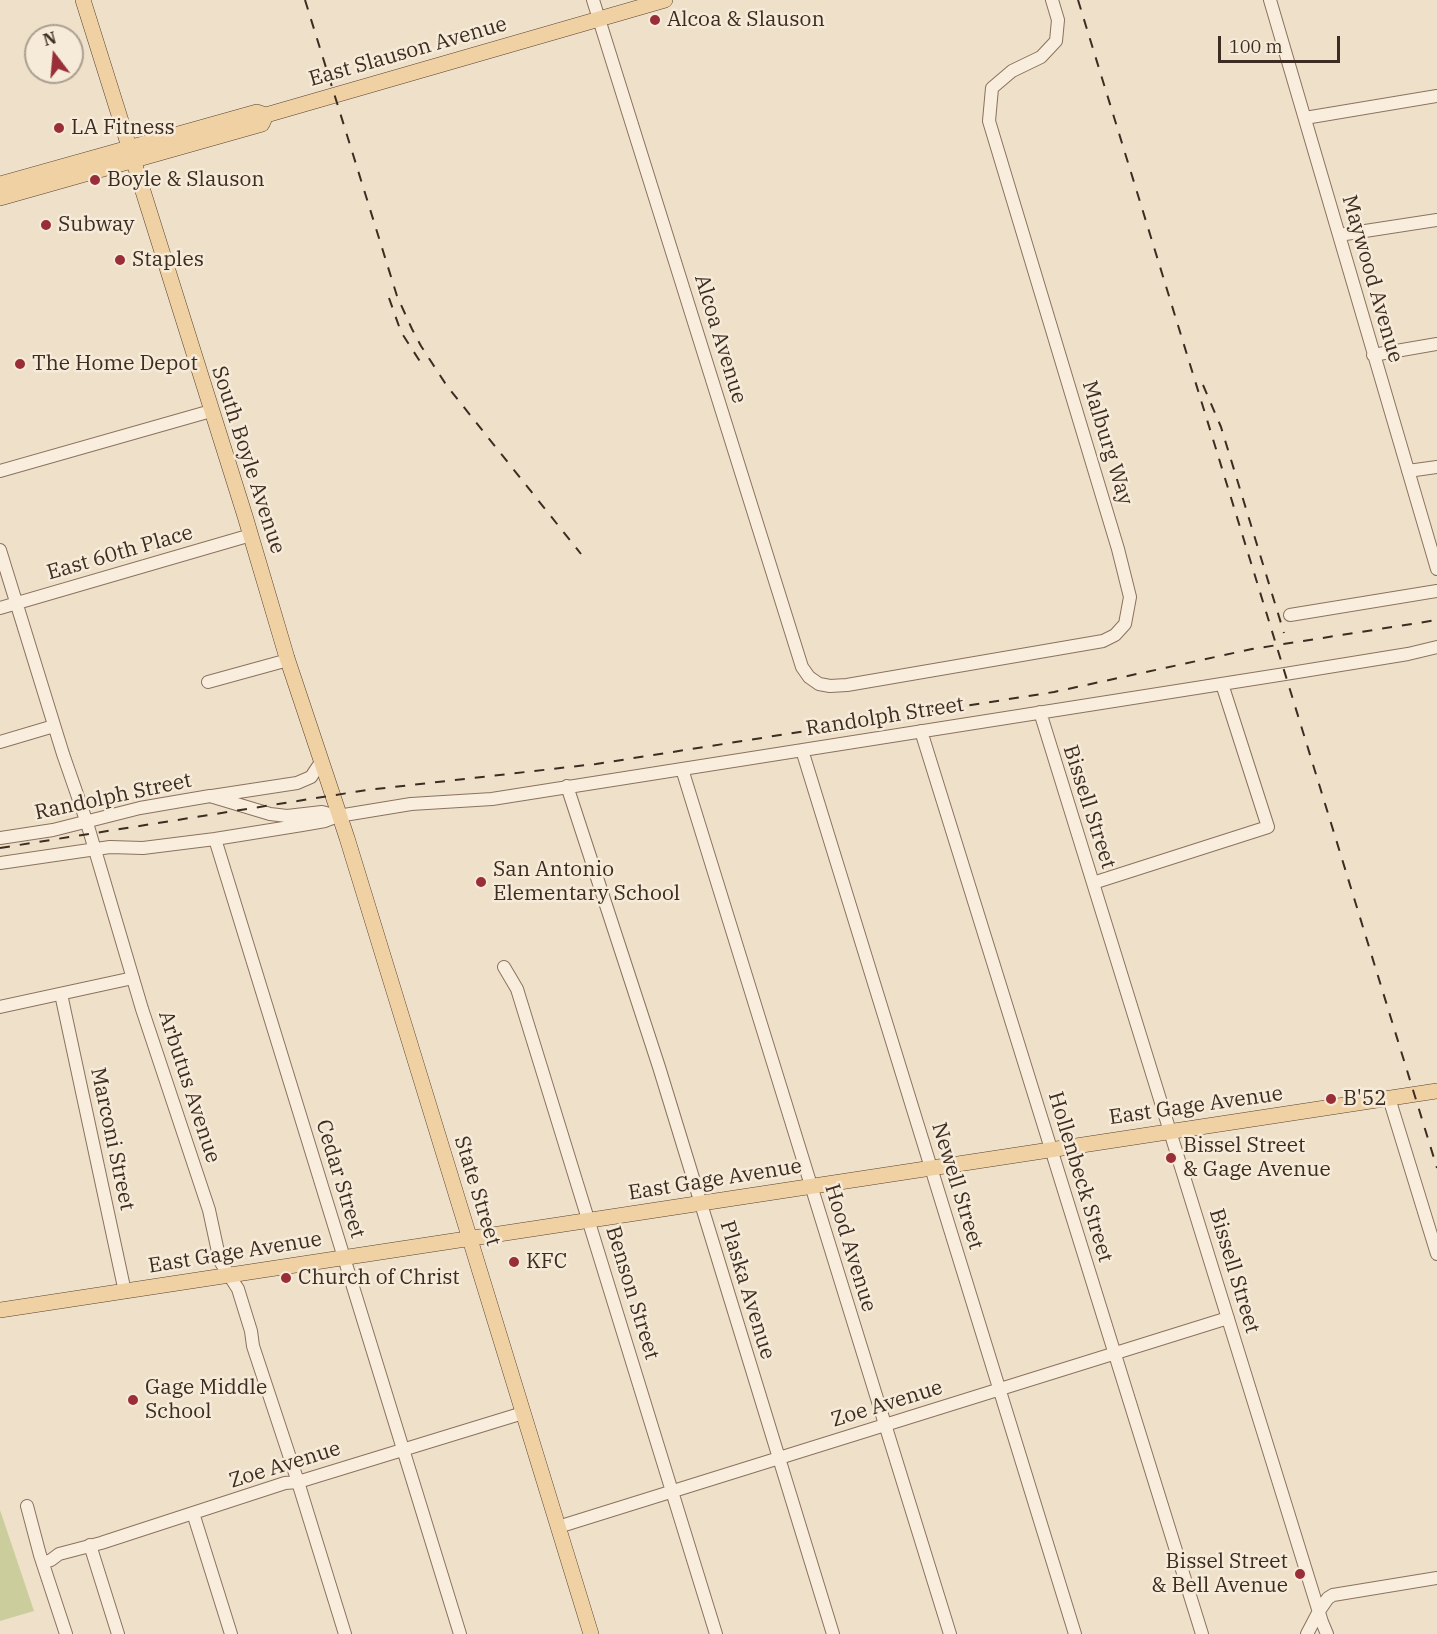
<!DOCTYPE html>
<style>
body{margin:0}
#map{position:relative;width:1437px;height:1634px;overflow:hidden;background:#eee0c9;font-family:"IBM Plex Serif",serif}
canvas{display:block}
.north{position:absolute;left:24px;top:24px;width:60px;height:60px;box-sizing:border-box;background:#f6ebd9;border:2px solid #ac9f8f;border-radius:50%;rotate:344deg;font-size:16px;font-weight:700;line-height:24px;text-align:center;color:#3c2c21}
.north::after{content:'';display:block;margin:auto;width:21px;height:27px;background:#992e38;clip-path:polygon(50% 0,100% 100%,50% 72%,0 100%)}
.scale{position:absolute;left:1218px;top:36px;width:122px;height:27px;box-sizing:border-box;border:3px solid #3c2c21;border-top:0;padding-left:8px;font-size:18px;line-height:21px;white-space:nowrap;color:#3c2c21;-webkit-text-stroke:4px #f6ebd9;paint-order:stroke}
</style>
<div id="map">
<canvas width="1437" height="1634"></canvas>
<div class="north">N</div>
<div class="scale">100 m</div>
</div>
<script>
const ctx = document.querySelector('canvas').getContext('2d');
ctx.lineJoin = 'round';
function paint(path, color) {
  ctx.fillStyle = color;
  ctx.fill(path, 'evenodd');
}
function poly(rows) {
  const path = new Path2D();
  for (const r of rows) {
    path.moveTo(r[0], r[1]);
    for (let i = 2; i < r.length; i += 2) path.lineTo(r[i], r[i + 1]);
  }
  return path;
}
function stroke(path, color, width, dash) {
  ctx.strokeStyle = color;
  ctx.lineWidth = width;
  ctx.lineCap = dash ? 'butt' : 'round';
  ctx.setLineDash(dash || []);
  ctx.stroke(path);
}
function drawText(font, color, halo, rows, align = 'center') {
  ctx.font = font + ' "IBM Plex Serif",serif';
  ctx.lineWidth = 5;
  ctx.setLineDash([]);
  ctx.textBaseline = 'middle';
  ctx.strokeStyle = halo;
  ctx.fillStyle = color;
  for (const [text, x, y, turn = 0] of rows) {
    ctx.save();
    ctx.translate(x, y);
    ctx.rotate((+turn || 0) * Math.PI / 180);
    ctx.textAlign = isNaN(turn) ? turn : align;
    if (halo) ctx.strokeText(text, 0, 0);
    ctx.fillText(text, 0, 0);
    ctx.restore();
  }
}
const green = poly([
 [0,1510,34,1611,0,1621]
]);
const minor = poly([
 [593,0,802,667,809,677,819,684,830,686,847,685,1103,641,1115,635,1125,624,1130,597,1118,549,989,121,992,88,1012,71,1041,57,1056,41,1058,20,1052,0],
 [1270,0,1437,569],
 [1305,118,1437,96],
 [1339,235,1437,220],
 [1373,355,1437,344],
 [0,471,211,411],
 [1408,471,1437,467],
 [0,550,63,754,87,823,142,1009,209,1210,220,1261,238,1289,251,1331,253,1346,298,1482,345,1634],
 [0,608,251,535],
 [1290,615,1437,591],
 [208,682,288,660],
 [1040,712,1322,1622,1327,1634],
 [921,731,1202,1634],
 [0,742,54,726],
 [802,750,1075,1634],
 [682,769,950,1634],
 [567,786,659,1067,833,1634],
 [212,796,297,783,311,777,321,762],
 [0,838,53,830,140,808,210,796,270,814,287,816,322,812,338,816],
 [215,839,460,1634],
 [0,863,110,847,143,848,215,839,302,825,325,821,338,816,411,804,492,799,1285,674,1408,654,1437,647],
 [1093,883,1268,827,1222,684],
 [504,967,517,989,716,1634],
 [61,994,125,1292],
 [0,1007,133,978],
 [1389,1098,1437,1254],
 [27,1506,40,1555,66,1634],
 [193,1513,231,1634],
 [558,1527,1228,1318],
 [90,1545,118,1634],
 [43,1563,51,1560,59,1554,101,1543,285,1483,298,1482,523,1413],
 [1307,1634,1319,1611,1328,1598,1333,1595,1437,1578]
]);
const major = poly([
 [83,0,245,516,287,658,347,838,591,1634],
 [0,184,257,112,266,115,665,0],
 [0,198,262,124,266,115],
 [0,1310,1437,1091]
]);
const rail = poly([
 [305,0,397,296,412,329,421,346,447,386,581,554],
 [1078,0,1437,1168],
 [389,298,401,332,421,363],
 [1203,385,1221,427,1284,633],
 [0,848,367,790,596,764,1054,692,1252,649,1437,620]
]);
const markers = [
 [655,20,6,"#992e38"],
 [59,128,6,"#992e38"],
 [95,180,6,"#992e38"],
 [46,225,6,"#992e38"],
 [120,260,6,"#992e38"],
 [20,364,6,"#992e38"],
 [481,882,6,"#992e38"],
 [1331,1099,6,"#992e38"],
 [1171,1158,6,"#992e38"],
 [514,1262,6,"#992e38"],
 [286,1278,6,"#992e38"],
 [133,1400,6,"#992e38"],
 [1300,1574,6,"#992e38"]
];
const poiNames = [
 ["Alcoa & Slauson",667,20],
 ["LA Fitness",71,128],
 ["Boyle & Slauson",107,180],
 ["Subway",58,225],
 ["Staples",132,260],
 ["The Home Depot",32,364],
 ["San Antonio",493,870],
 ["Elementary School",493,894],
 ["B'52",1343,1099],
 ["Bissel Street",1183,1146],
 ["& Gage Avenue",1183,1170],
 ["KFC",526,1262],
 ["Church of Christ",298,1278],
 ["Gage Middle",145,1388],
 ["School",145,1412],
 ["Bissel Street",1288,1562,"right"],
 ["& Bell Avenue",1288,1586,"right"]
];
const streetNames = [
 ["East Slauson Avenue",408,52,-16],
 ["Maywood Avenue",1372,279,74],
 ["Alcoa Avenue",720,339,73],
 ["Malburg Way",1107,443,73],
 ["South Boyle Avenue",248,460,72],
 ["East 60th Place",120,553,-16],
 ["Randolph Street",885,717,-9],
 ["Randolph Street",113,797,-12],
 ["Bissell Street",1089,807,72],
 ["Arbutus Avenue",189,1087,72],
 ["East Gage Avenue",1196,1106,-8],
 ["Marconi Street",112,1139,78],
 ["Hollenbeck Street",1080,1177,73],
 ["Cedar Street",340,1179,73],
 ["East Gage Avenue",715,1180,-9],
 ["Newell Street",957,1186,73],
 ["State Street",477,1191,73],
 ["Hood Avenue",850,1248,73],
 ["East Gage Avenue",235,1253,-9],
 ["Bissell Street",1234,1271,73],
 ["Plaska Avenue",747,1290,73],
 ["Benson Street",632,1293,73],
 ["Zoe Avenue",887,1404,-17],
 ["Zoe Avenue",285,1465,-17]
];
paint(green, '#cbcd9d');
stroke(minor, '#8b725e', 14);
stroke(major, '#594131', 16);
stroke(minor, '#f9eedd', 12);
stroke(major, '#f0d1a3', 15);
stroke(rail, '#3c2c21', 2, [10, 10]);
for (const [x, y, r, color] of markers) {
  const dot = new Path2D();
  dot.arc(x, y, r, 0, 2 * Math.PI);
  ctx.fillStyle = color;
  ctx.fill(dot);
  stroke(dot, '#f6ebd9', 2);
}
drawText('21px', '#3c2c21', '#f6ebd9', poiNames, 'left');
drawText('21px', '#3c2c21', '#f6ebd9', streetNames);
</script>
